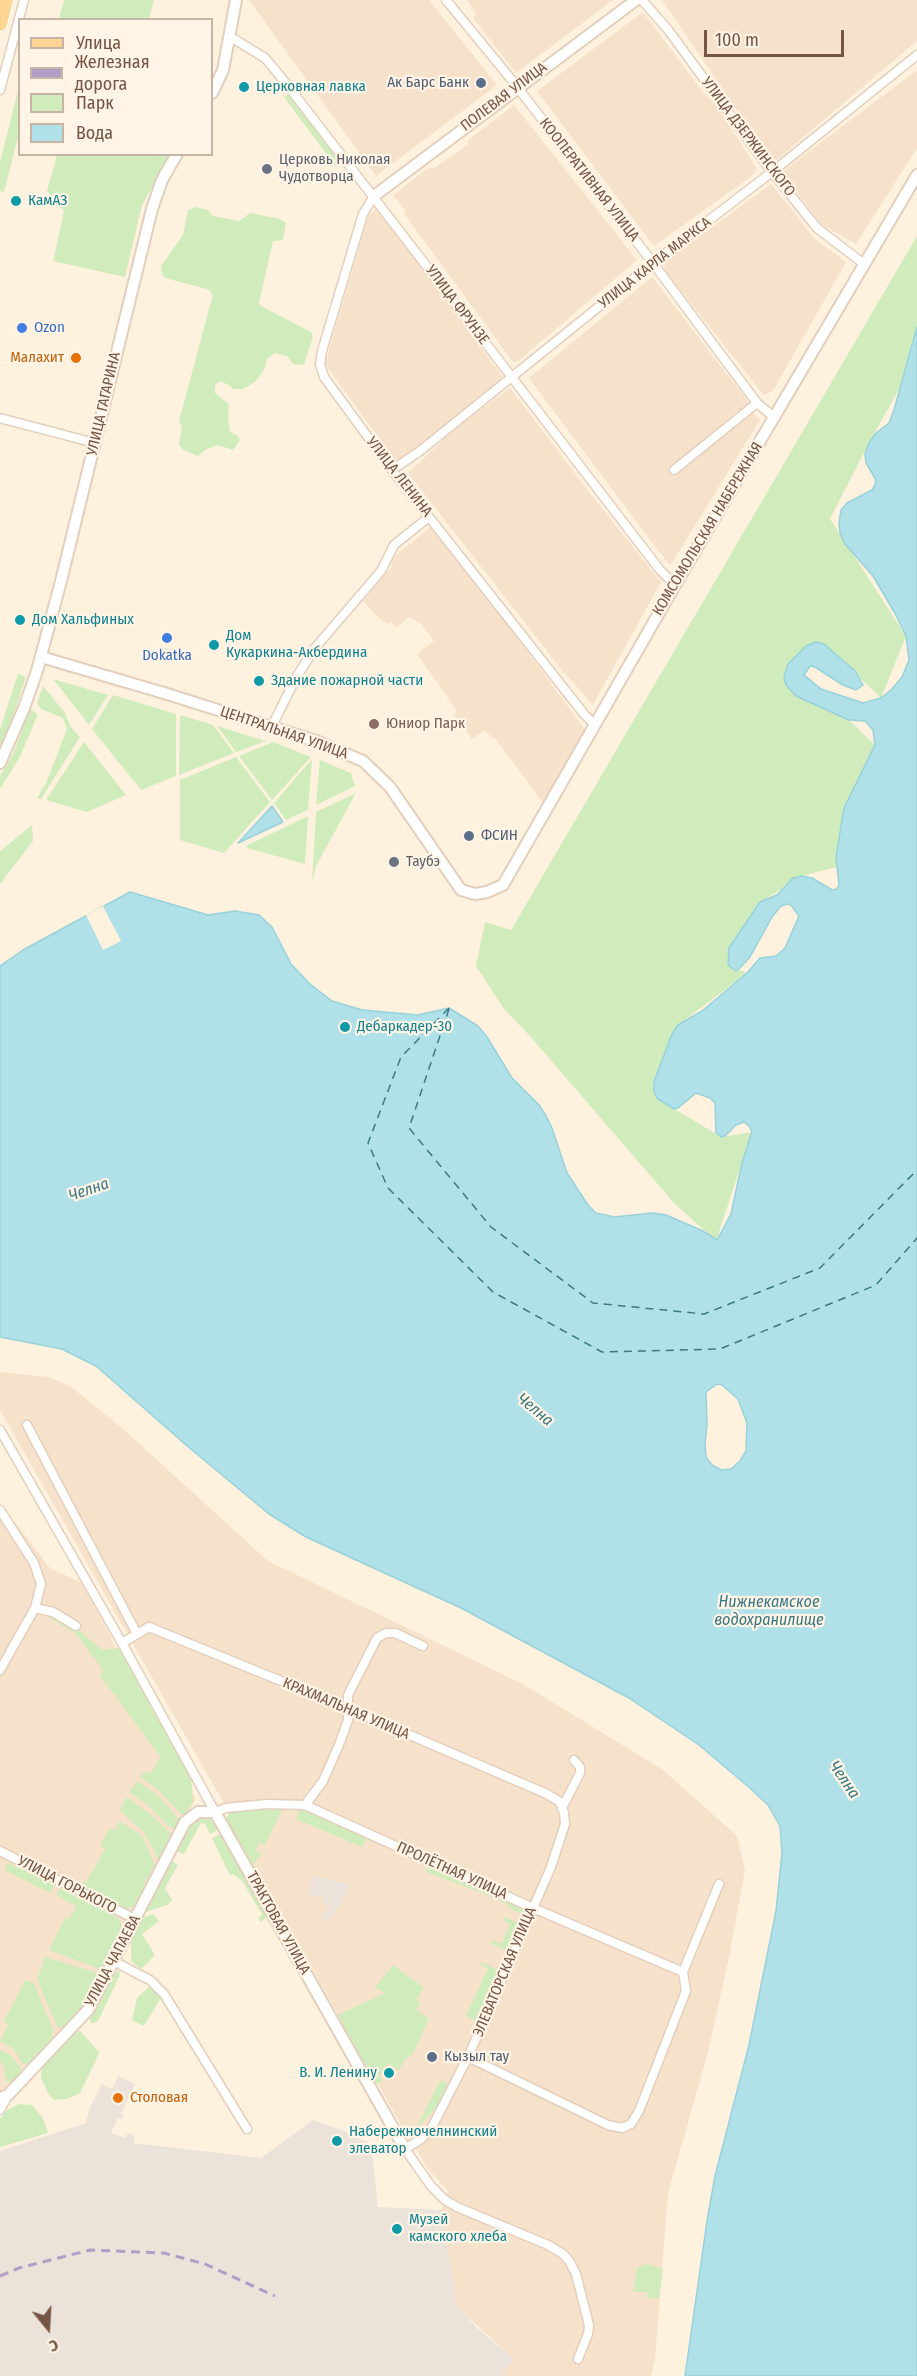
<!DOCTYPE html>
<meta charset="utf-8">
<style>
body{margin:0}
#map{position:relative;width:917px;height:2376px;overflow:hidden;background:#fef1dd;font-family:"Fira Sans Condensed",sans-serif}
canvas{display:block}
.legend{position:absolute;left:18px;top:18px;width:195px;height:138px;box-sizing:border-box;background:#fff4e5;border:2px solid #c8b4a5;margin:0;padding:8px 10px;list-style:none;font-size:18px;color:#755544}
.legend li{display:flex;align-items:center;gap:12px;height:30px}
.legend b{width:30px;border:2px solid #c8b4a5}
.north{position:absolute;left:18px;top:2298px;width:60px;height:60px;-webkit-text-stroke:4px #fff4e5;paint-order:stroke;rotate:162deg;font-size:16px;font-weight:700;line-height:24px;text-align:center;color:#755544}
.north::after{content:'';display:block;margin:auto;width:21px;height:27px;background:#755544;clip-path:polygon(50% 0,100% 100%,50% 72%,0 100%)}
.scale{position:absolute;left:704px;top:30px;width:140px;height:27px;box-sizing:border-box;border:3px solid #755544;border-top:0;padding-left:8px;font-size:18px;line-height:21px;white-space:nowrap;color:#755544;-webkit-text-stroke:4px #fff4e5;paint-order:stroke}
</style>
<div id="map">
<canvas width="917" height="2376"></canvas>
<ul class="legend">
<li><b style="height:8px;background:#ffd593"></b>Улица</li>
<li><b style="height:8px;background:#b29dc7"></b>Железная дорога</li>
<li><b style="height:16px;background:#d0ecbc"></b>Парк</li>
<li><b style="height:16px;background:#b1e1e8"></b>Вода</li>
</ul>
<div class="north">С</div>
<div class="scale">100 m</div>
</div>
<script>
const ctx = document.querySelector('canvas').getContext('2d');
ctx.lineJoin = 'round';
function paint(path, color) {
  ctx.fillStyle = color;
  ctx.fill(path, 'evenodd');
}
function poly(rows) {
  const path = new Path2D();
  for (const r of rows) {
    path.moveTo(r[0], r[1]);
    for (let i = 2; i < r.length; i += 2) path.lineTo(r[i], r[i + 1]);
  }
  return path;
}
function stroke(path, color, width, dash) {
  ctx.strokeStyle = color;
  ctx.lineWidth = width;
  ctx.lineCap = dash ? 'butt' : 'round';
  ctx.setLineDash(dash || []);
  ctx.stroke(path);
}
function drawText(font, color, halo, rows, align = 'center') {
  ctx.font = font + ' "Fira Sans Condensed",sans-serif';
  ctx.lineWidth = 4.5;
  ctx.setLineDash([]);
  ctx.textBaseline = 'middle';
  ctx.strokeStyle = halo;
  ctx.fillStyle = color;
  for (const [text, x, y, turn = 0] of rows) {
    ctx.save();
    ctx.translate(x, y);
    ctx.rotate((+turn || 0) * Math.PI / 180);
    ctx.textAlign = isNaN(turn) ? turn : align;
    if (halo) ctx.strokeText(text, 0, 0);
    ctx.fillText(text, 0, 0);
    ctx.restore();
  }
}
const residential = poly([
 [249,0,429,0,497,85,376,176],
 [467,0,613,0,516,73,473,18,476,14],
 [662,0,917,0,917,41,773,163],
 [643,12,702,91,715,103,757,169,752,176,654,246,537,91],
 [917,70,917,148,856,244,822,225,782,172],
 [514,105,637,260,517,362,513,362,405,215,405,210,393,195,428,168,434,168,469,144,467,141],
 [771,184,815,239,846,262,773,391,764,395,665,271,665,262],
 [377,208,503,377,397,463,325,364,368,217],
 [652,277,750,404,738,413,737,411,672,470,752,412,760,420,670,566,529,378],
 [510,388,593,497,661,582,593,705,561,669,408,473,456,428],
 [433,525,584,728,585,733,546,807,495,738,493,739,485,730,472,739,454,715,457,711,417,654,434,641,421,624,409,617,396,628,391,622,388,624,379,618,363,601,393,565,390,560],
 [0,1372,48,1377,70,1386,122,1428,268,1561,523,1684,663,1770,737,1836,745,1870,729,1957,708,2052,668,2193,655,2359,651,2376,501,2376,514,2359,456,2306,441,2210,448,2191,428,2169,407,2135,250,1860,223,1802,0,1410],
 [0,1503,50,1568,82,1583,196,1799,85,2007,28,2068,0,2092]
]);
const industrial = poly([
 [315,1876,347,1884,349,1887,327,1925,324,1923,326,1920,323,1917,332,1899,327,1905,322,1901,325,1896,322,1895,320,1897,315,1894,313,1897,307,1893],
 [118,2076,135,2084,121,2113,124,2115,122,2119,118,2118,111,2133,125,2138,128,2133,135,2137,133,2143,261,2158,313,2120,347,2132,347,2134,368,2142,370,2146,375,2145,377,2149,372,2152,378,2207,441,2210,457,2306,476,2327,514,2359,501,2376,0,2376,0,2151,86,2123,89,2109,102,2084,112,2089]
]);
const green = poly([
 [64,0,154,0,149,19,59,19],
 [19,87,19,133,4,192,0,191,0,162],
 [289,94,341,163,336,167,284,97],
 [57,155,171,155,142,205,125,277,53,261,64,211,47,191],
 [195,207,208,210,213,216,239,221,250,213,280,219,286,223,283,240,273,241,259,303,261,306,311,332,313,337,304,365,293,364,287,356,275,353,268,358,263,372,255,382,243,389,234,389,223,382,218,382,215,386,215,393,229,404,228,418,230,432,238,436,240,440,233,450,218,445,205,450,198,456,182,449,179,444,182,428,179,421,212,298,211,292,207,289,165,278,162,274,161,266,183,235,188,210],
 [917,236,917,333,902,384,869,443,830,519,906,636,881,698,824,644,786,685,849,720,875,745,844,808,836,867,802,876,767,898,728,965,747,973,678,1025,666,1104,721,1137,752,1132,716,1241,674,1203,529,1035,504,1009,476,966,485,922,511,930],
 [18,674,26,677,11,723,0,746,0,729],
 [53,679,108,695,89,725],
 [43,686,65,713,70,726,80,737,41,799,37,798,46,783,67,729,63,718,41,709,37,703],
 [113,695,176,714,176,776,141,790,92,729],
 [30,709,38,714,20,757,0,789,0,776,13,754],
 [180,715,213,725,234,753,179,775],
 [217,726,266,741,236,752],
 [84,742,126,795,87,812,46,800],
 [273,742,311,757,272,800,239,756],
 [236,757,270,802,224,853,180,840,180,780],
 [312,759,308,810,286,820,274,803],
 [320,760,351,773,355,786,316,805],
 [356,793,316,866,312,884,316,812],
 [308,816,305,864,247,848,246,846],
 [32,825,33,841,0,884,0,851],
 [45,1615,51,1615,79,1630,102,1650,119,1648,191,1775,193,1801,184,1817,156,1788,140,1777,144,1771,150,1774,161,1757,100,1676,103,1670,76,1634],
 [138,1781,158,1796,181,1821,175,1832,148,1805,129,1792],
 [127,1797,155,1818,173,1837,159,1860,144,1832,120,1810],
 [283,1808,265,1845,259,1843,256,1851,262,1854,253,1864,278,1905,275,1906,246,1856,244,1856,226,1820,229,1812],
 [300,1809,317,1814,367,1837,362,1847,296,1819],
 [203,1817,215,1821,219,1826,217,1830,210,1834,205,1824,201,1823,184,1854,177,1851,190,1826],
 [120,1821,142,1836,155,1865,143,1885,145,1886,136,1905,127,1909,65,1879,66,1877,81,1886,87,1881,105,1849,100,1846,110,1828,115,1830],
 [221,1834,224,1835,268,1916,261,1922,258,1918,262,1915,243,1882,233,1874,230,1876,212,1838],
 [172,1861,178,1865,165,1888,172,1900,167,1905,146,1912],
 [8,1863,55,1885,50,1893,4,1870],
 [429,1866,519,1904,524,1910,524,1915,509,1908,509,1906,496,1898,426,1872],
 [60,1888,117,1917,121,1921,122,1934,105,1965,97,1968,49,1950,65,1918,69,1919,76,1906,56,1895],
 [154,1914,159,1921,142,1934,155,1955,141,1969,131,1961,131,1942,143,1917],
 [505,1917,521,1924,509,1951,491,1944,492,1941,502,1943,510,1924,503,1920],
 [45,1957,95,1972,98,1978,83,2007,66,2025,60,2028,57,2026,37,1979],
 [482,1962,500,1971,478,2022,466,2016,488,1968,481,1965],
 [393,1965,424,1988,416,2000,420,2003,416,2010,429,2018,413,2054,405,2059,399,2071,389,2063,379,2076,382,2079,381,2083,374,2084,338,2015,385,1993,375,1987],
 [120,1971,119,1977,98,2021,91,2024,90,2014,113,1973],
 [25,1980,34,1983,53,2030,52,2038,31,2063,26,2064,22,2063,13,2048,0,2041,8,2024,4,2022],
 [149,1987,152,1987,161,1996,175,2015,172,2017,160,1999,144,2026,132,2020,137,1998],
 [80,2031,99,2052,98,2056,80,2093,67,2099,54,2100,49,2095,41,2078,42,2067,74,2032],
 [0,2050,9,2054,21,2068,20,2073,10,2084,6,2081,4,2067,0,2060],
 [440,2081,450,2085,437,2107,415,2130],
 [19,2104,32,2105,43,2118,48,2133,0,2147,0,2119,7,2110],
 [643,2264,663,2268,659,2299,647,2297,647,2292,633,2292,637,2267,642,2267]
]);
const water = poly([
 [917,327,917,2376,685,2376,707,2221,715,2176,749,2045,776,1911,782,1853,780,1826,768,1805,751,1789,699,1745,629,1698,461,1608,306,1537,269,1514,186,1445,96,1366,62,1349,0,1337,0,966,23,950,130,892,208,915,235,911,259,915,272,927,291,964,310,984,332,1001,362,1010,418,1015,449,1008,478,1026,487,1037,512,1078,539,1105,546,1116,552,1128,567,1173,588,1205,596,1213,614,1217,653,1213,666,1215,703,1231,717,1240,731,1214,742,1163,752,1132,749,1126,744,1122,736,1125,725,1136,721,1137,716,1133,715,1103,710,1098,696,1093,678,1108,674,1109,657,1098,654,1092,654,1082,672,1034,678,1025,702,1011,747,973,760,958,776,956,785,948,799,916,791,905,787,904,781,906,772,917,750,957,740,968,736,971,728,965,729,948,760,902,777,895,793,878,802,876,812,878,832,890,837,889,839,885,836,857,844,808,875,745,873,730,865,721,849,720,796,696,786,685,784,677,788,664,806,646,816,642,824,644,855,671,863,685,856,690,843,685,815,667,810,666,804,675,821,689,863,703,881,698,891,690,902,677,909,660,906,636,896,615,873,576,845,544,840,533,839,523,841,510,847,503,872,490,875,485,876,480,866,463,865,454,869,443,876,433,889,423,894,410,917,327],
 [717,1384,722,1385,738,1399,747,1423,746,1451,740,1461,731,1469,721,1470,712,1465,706,1457,705,1444,707,1425,706,1392,717,1384],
 [272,806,283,822,238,843,272,806]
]);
const pier = poly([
 [103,906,121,941,103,950,86,915]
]);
const ferry = poly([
 [449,1008,401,1057,368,1143,388,1188,493,1292,602,1352,720,1349,876,1285,917,1238],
 [449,1009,409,1128,491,1227,593,1303,704,1314,820,1268,917,1170]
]);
const minor = poly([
 [446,0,511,79,653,263,757,403,775,418],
 [642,0,669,31,772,172,817,228,864,264],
 [229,36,265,58,285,82,660,570,675,585],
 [0,90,24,0],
 [374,196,363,214,322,351,320,364,324,377,392,470,584,714,595,725],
 [0,418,95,443],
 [392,470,420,451,653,263,772,172,917,55],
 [674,470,757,403],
 [271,728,297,676,315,648,381,571,394,545,429,517],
 [27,1425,137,1634],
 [0,1430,122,1643,215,1812,226,1808,267,1804,305,1805,533,1908,683,1972],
 [0,1510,34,1563,41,1584,35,1608,0,1670],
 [35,1608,53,1612,76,1626],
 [122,1643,149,1627,347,1708,547,1794,560,1802,564,1813,565,1824,551,1867,468,2057,432,2127,421,2139,405,2149,431,2186,445,2200,457,2207,548,2245,563,2254,570,2262,576,2274,589,2325,588,2334,578,2359],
 [305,1805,323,1781,339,1745,348,1720,348,1695,377,1638,386,1633,395,1633,423,1646],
 [562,1808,580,1773,580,1767,574,1760],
 [0,1851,135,1919],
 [113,1961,150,1980,164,1994,247,2129],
 [468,2057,608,2125,622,2128,631,2124,639,2111,686,1991,683,1972,719,1884],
 [0,2110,8,2095]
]);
const tertiary = poly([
 [212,93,223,70,236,0],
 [374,196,636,0],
 [41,657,164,693,316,741,363,761,390,787,461,890,475,894,487,892,503,885,675,585,917,175],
 [0,763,24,708,37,671,61,581,152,209,162,180,177,154],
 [0,2098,8,2095,88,2010,185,1822,198,1812,215,1812,405,2149]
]);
const primary = poly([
 [0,24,6,0]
]);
const rail = poly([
 [0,2276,19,2268,90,2250,164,2253,205,2264,275,2296]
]);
const markers = [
 [481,83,6,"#5c6f8a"],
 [244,87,6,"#0f9aa8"],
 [267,169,6,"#6b7280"],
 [16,201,6,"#0f9aa8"],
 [22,328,6,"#3f7fe0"],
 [76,358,6,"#e8710a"],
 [20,620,6,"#0f9aa8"],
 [167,638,6,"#3f7fe0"],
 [214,645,6,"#0f9aa8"],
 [259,681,6,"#0f9aa8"],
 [374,724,6,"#8d6e63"],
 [469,836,6,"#5c6f8a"],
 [394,862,6,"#6b7280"],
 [345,1027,6,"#0f9aa8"],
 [432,2057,6,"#5c6f8a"],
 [389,2073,6,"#0f9aa8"],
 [118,2098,6,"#e8710a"],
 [337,2141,6,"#0f9aa8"],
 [397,2229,6,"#0f9aa8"]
];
const serviceNames = [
 ["Ак Барс Банк",469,83,"right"],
 ["ФСИН",481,836],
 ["Кызыл тау",444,2057]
];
const cultureNames = [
 ["Церковная лавка",256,87],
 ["КамАЗ",28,201],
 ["Дом Хальфиных",32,620],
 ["Дом",226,636],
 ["Кукаркина-Акбердина",226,653],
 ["Здание пожарной части",271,681],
 ["Дебаркадер-30",357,1027],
 ["В. И. Ленину",377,2073,"right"],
 ["Набережночелнинский",349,2132],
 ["элеватор",349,2149],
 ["Музей",409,2220],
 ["камского хлеба",409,2237]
];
const streetNames = [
 ["ПОЛЕВАЯ УЛИЦА",504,97,-37],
 ["УЛИЦА ДЗЕРЖИНСКОГО",748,137,53],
 ["КООПЕРАТИВНАЯ УЛИЦА",589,180,52],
 ["УЛИЦА КАРЛА МАРКСА",655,263,-38],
 ["УЛИЦА ФРУНЗЕ",457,305,53],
 ["УЛИЦА ГАГАРИНА",104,404,-77],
 ["УЛИЦА ЛЕНИНА",399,477,52],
 ["КОМСОМОЛЬСКАЯ НАБЕРЕЖНАЯ",708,529,-59],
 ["ЦЕНТРАЛЬНАЯ УЛИЦА",284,733,19],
 ["КРАХМАЛЬНАЯ УЛИЦА",346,1709,23],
 ["ПРОЛЁТНАЯ УЛИЦА",452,1871,24],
 ["УЛИЦА ГОРЬКОГО",67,1885,27],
 ["ТРАКТОВАЯ УЛИЦА",278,1923,61],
 ["УЛИЦА ЧАПАЕВА",113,1961,-62],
 ["ЭЛЕВАТОРСКАЯ УЛИЦА",505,1972,-67]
];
const worshipNames = [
 ["Церковь Николая",279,160],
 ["Чудотворца",279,177],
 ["Таубэ",406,862]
];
const shopNames = [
 ["Ozon",34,328],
 ["Dokatka",167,656,"center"]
];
const foodNames = [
 ["Малахит",64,358],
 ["Столовая",130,2098,"left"]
];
const educationNames = [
 ["Юниор Парк",386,724]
];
const waterNames = [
 ["Челна",89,1190,-19],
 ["Челна",535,1410,40],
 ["Нижнекамское",769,1603],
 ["водохранилище",769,1621],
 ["Челна",844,1780,56]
];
paint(residential, '#f6e2cb');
paint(industrial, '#ebe2da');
paint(green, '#d0ecbc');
paint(water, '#b1e1e8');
stroke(water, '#97d2db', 1.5);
paint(pier, '#fef1dd');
stroke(ferry, '#3a7983', 1.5, [8, 6]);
stroke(minor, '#e4cebc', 11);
stroke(tertiary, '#e4cebc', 14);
stroke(primary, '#fff', 16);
stroke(minor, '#fff', 8);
stroke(tertiary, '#fff', 10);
stroke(primary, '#ffd593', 14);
stroke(rail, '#b29dc7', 3, [9, 6]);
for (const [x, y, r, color] of markers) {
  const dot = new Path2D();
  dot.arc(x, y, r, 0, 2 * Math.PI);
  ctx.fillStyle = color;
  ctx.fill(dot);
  stroke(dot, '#fff4e5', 2);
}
drawText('15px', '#4e5e75', '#fff4e5', serviceNames, 'left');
drawText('15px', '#0d838f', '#fff4e5', cultureNames, 'left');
drawText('15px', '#755544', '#fff4e5', streetNames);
drawText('15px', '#5b616d', '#fff4e5', worshipNames, 'left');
drawText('15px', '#366cbe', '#fff4e5', shopNames, 'left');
drawText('15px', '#c56008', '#fff4e5', foodNames, 'right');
drawText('15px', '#785e54', '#fff4e5', educationNames, 'left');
drawText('italic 16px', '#3a7983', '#fff4e5', waterNames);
</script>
